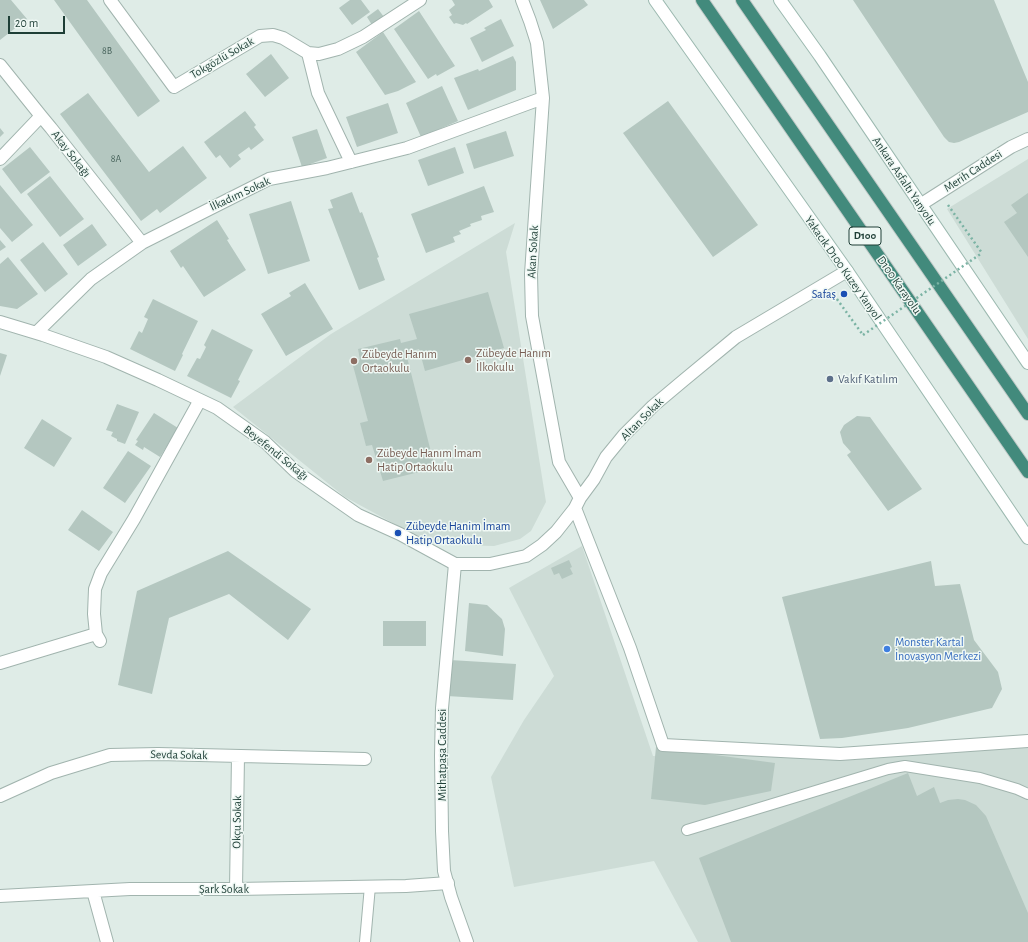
<!DOCTYPE html>
<meta charset="utf-8">
<style>
body{margin:0}
#map{position:relative;width:1028px;height:942px;overflow:hidden;background:#dfece7;font-family:"Alegreya Sans",sans-serif}
canvas{display:block}
.scale{position:absolute;left:8px;top:16px;width:57px;height:18px;box-sizing:border-box;border:2px solid #1e3e36;border-top:0;padding-left:5px;font-size:12px;line-height:14px;white-space:nowrap;color:#1e3e36;-webkit-text-stroke:3px #eff8f4;paint-order:stroke}
</style>
<div id="map">
<canvas width="1028" height="942"></canvas>
<div class="scale">20 m</div>
</div>
<script>
const ctx = document.querySelector('canvas').getContext('2d');
ctx.lineJoin = 'round';
function paint(path, color) {
  ctx.fillStyle = color;
  ctx.fill(path, 'evenodd');
}
function poly(rows) {
  const path = new Path2D();
  for (const r of rows) {
    path.moveTo(r[0], r[1]);
    for (let i = 2; i < r.length; i += 2) path.lineTo(r[i], r[i + 1]);
  }
  return path;
}
function stroke(path, color, width, dash) {
  ctx.strokeStyle = color;
  ctx.lineWidth = width;
  ctx.lineCap = dash ? 'butt' : 'round';
  ctx.setLineDash(dash || []);
  ctx.stroke(path);
}
function drawText(font, color, halo, rows, align = 'center') {
  ctx.font = font + ' "Alegreya Sans",sans-serif';
  ctx.lineWidth = 3;
  ctx.setLineDash([]);
  ctx.textBaseline = 'middle';
  ctx.strokeStyle = halo;
  ctx.fillStyle = color;
  for (const [text, x, y, turn = 0] of rows) {
    ctx.save();
    ctx.translate(x, y);
    ctx.rotate((+turn || 0) * Math.PI / 180);
    ctx.textAlign = isNaN(turn) ? turn : align;
    if (halo) ctx.strokeText(text, 0, 0);
    ctx.fillText(text, 0, 0);
    ctx.restore();
  }
}
const built = poly([
 [1028,159,1028,339,947,209],
 [515,223,506,252,546,502,531,531,520,539,494,546,457,545,435,543,413,534,345,497,233,407,331,334],
 [582,546,653,756,1028,746,1028,942,698,942,654,861,514,887,491,777,524,720,554,676,509,588]
]);
const building = poly([
 [0,0,11,0,27,19,0,40],
 [54,0,87,0,160,101,138,117],
 [350,0,361,0,370,12,352,25,339,8],
 [452,0,489,0,493,7,467,24,466,23,463,25,456,23,454,24,449,17,452,15,449,10,455,5],
 [540,0,584,0,588,5,553,29],
 [853,0,994,0,1028,82,1028,112,959,142,954,143,949,142,944,137],
 [378,9,384,17,372,25,367,17],
 [419,11,455,66,437,76,436,74,428,79,394,29],
 [501,19,514,46,482,62,470,38,486,30,484,28],
 [383,32,416,82,398,91,385,95,356,52],
 [271,54,289,78,265,97,246,74],
 [513,56,516,62,516,90,468,110,454,78,478,69,479,71],
 [442,86,458,121,421,137,406,103],
 [88,93,149,172,183,146,207,178,160,213,157,209,141,221,60,114],
 [668,101,758,225,713,257,623,133],
 [388,103,398,133,357,147,346,117],
 [245,111,256,125,254,127,264,140,251,150,249,147,238,155,241,159,230,168,220,155,216,158,204,142],
 [0,128,4,133,0,137],
 [317,129,327,158,302,167,292,137],
 [506,131,514,156,474,169,466,144],
 [30,147,50,172,21,194,2,169],
 [455,147,464,173,428,186,418,160],
 [50,176,84,219,60,237,27,194],
 [0,185,33,225,12,242,0,228],
 [484,186,494,212,481,216,482,220,470,224,471,226,459,231,461,234,453,237,455,242,426,253,411,214],
 [352,192,360,213,362,212,379,257,377,258,385,280,359,290,328,209,333,208,330,200],
 [1028,193,1028,257,1004,222,1017,213,1011,205],
 [291,201,310,261,268,274,249,214],
 [217,220,229,239,227,240,246,270,204,297,183,266,181,268,170,251],
 [92,224,107,245,78,266,63,245],
 [0,240,6,247,0,251],
 [43,242,68,274,45,292,20,260],
 [8,257,38,294,17,309,0,306,0,264],
 [305,283,333,329,286,356,261,314,291,296,289,293],
 [488,292,504,348,425,371,419,349,406,353,435,468,383,481,372,445,366,446,360,423,368,421,352,362,360,360,358,349,400,339,401,343,417,339,409,314],
 [153,299,198,321,182,354,183,355,175,371,130,349,139,331,142,333,148,319,144,317],
 [212,329,253,350,238,380,240,381,231,398,187,376,197,358,200,359,206,347,204,345],
 [0,353,7,355,0,376],
 [117,404,139,412,125,444,117,441,117,439,111,436,113,432,106,430],
 [154,413,178,428,160,457,144,447,143,450,135,445,138,441,136,440],
 [857,416,870,417,922,489,888,511,847,455,851,452,843,443,840,432,844,425],
 [42,419,72,438,54,467,24,448],
 [128,451,151,466,125,503,103,488],
 [82,510,113,532,99,551,68,530],
 [228,551,311,609,288,640,229,594,169,618,152,694,118,685,137,591],
 [569,560,572,567,570,568,573,574,562,579,559,573,554,575,551,568],
 [931,561,935,586,960,584,974,640,998,672,1002,689,992,708,908,728,842,738,820,739,782,597],
 [469,603,487,605,502,619,505,629,503,656,465,651],
 [383,621,426,621,426,646,383,646],
 [450,660,516,664,513,700,447,696],
 [656,747,775,763,771,791,705,805,651,799],
 [908,773,917,796,934,787,940,803,948,800,958,799,965,800,976,805,986,816,1028,913,1028,942,731,942,699,858]
]);
const path = poly([
 [948,205,982,253],
 [834,295,863,335]
]);
const service = poly([
 [687,830,888,769,905,766,980,778,1017,789,1028,794],
 [365,942,370,886]
]);
const minor = poly([
 [110,0,174,87,260,36,273,35,283,38,308,53,319,54,338,49,363,37,420,0],
 [522,0,530,21,537,43,543,98,531,274,532,316,559,462,580,498],
 [308,53,318,93,351,162],
 [0,65,41,116,51,128,142,243],
 [0,159,41,116],
 [920,205,1011,147,1028,139],
 [0,322,43,335,106,357,158,380,217,408,265,442,295,471,358,515,400,534,455,564,490,564,526,556,542,545,556,532,575,508,580,498,594,479,606,457,624,435,653,406,684,380,736,337,847,271],
 [37,332,91,279,142,243,269,179,327,168,407,148,543,98],
 [575,508,630,648,663,745,840,754,1028,741],
 [100,641,96,634,94,614,95,589,101,573,134,519,200,400],
 [0,663,96,634],
 [0,796,51,773,110,755,158,754,365,759],
 [236,889,238,756],
 [93,891,107,942],
 [0,896,130,889,236,889,406,886,448,883]
]);
const tertiary = poly([
 [455,564,442,708,441,756,442,831,444,871,451,897,467,942]
]);
const secondary = poly([
 [655,0,847,271,1028,538],
 [780,0,820,56,1028,363]
]);
const trunk = poly([
 [702,0,1028,472],
 [742,0,1028,414]
]);
const pathBridge = poly([
 [863,335,982,253]
]);
const markers = [
 [844,294,4,"#1a4fb4"],
 [468,360,4,"#8d6e63"],
 [354,361,4,"#8d6e63"],
 [830,379,4,"#5c6f8a"],
 [369,460,4,"#8d6e63"],
 [398,533,4,"#1a4fb4"],
 [887,649,4,"#3f7fe0"]
];
const numberNames = [
 ["8B",107,51],
 ["8A",116,159]
];
const shields = [
 [865,236,32]
];
const shieldNames = [
 ["D100",865,236]
];
const streetNames = [
 ["Tokgözlü Sokak",222,58,-30],
 ["Akay Sokağı",71,154,52],
 ["Merih Caddesi",973,171,-33],
 ["Ankara Asfaltı Yanyolu",904,181,56],
 ["İlkadım Sokak",240,194,-25],
 ["Akan Sokak",533,252,-87],
 ["Yakacık D100 Kuzey Yanyol",843,268,55],
 ["D100 Karayolu",899,285,55],
 ["Altan Sokak",642,419,-45],
 ["Beyefendi Sokağı",276,453,39],
 ["Sevda Sokak",179,755,1],
 ["Mithatpaşa Caddesi",442,755,-90],
 ["Okçu Sokak",237,822,-89],
 ["Şark Sokak",224,889]
];
const transitNames = [
 ["Safaş",836,294],
 ["Zübeyde Hanim İmam",406,526,"left"],
 ["Hati̇p Ortaokulu",406,540,"left"]
];
const educationNames = [
 ["Zübeyde Hanım",476,353],
 ["İlkokulu",476,367],
 ["Zübeyde Hanım",362,354],
 ["Ortaokulu",362,368],
 ["Zübeyde Hanım İmam",377,453],
 ["Hatip Ortaokulu",377,467]
];
const serviceNames = [
 ["Vakıf Katılım",838,379]
];
const shopNames = [
 ["Monster Kartal",895,642],
 ["İnovasyon Merkezi",895,656]
];
paint(built, '#cddcd6');
paint(building, '#b4c7c0');
stroke(service, '#a1b4ae', 12);
stroke(minor, '#a1b4ae', 14);
stroke(tertiary, '#a1b4ae', 14);
stroke(secondary, '#9cb9b0', 14);
stroke(trunk, '#c0c9c7', 14);
stroke(path, '#7bb3a4', 2.5, [2, 3]);
stroke(service, '#fff', 10);
stroke(minor, '#fff', 12);
stroke(tertiary, '#fff', 12);
stroke(secondary, '#fff', 12);
stroke(trunk, '#428a7c', 12);
stroke(pathBridge, '#7bb3a4', 2.5, [2, 3]);
for (const [x, y, r, color] of markers) {
  const dot = new Path2D();
  dot.arc(x, y, r, 0, 2 * Math.PI);
  ctx.fillStyle = color;
  ctx.fill(dot);
  stroke(dot, '#eff8f4', 1.5);
}
drawText('10px', '#446058', null, numberNames);
for (const [x, y, w] of shields) {
  const box = new Path2D();
  box.roundRect(x - w / 2, y - 9, w, 18, 3);
  ctx.fillStyle = '#eff8f4';
  ctx.fill(box);
  stroke(box, '#1e3e36', 1);
}
drawText('bold 11px', '#1e3e36', null, shieldNames);
drawText('12px', '#1e3e36', '#eff8f4', streetNames);
drawText('12px', '#164399', '#eff8f4', transitNames, 'right');
drawText('12px', '#785e54', '#eff8f4', educationNames, 'left');
drawText('12px', '#4e5e75', '#eff8f4', serviceNames, 'left');
drawText('12px', '#366cbe', '#eff8f4', shopNames, 'left');
</script>
